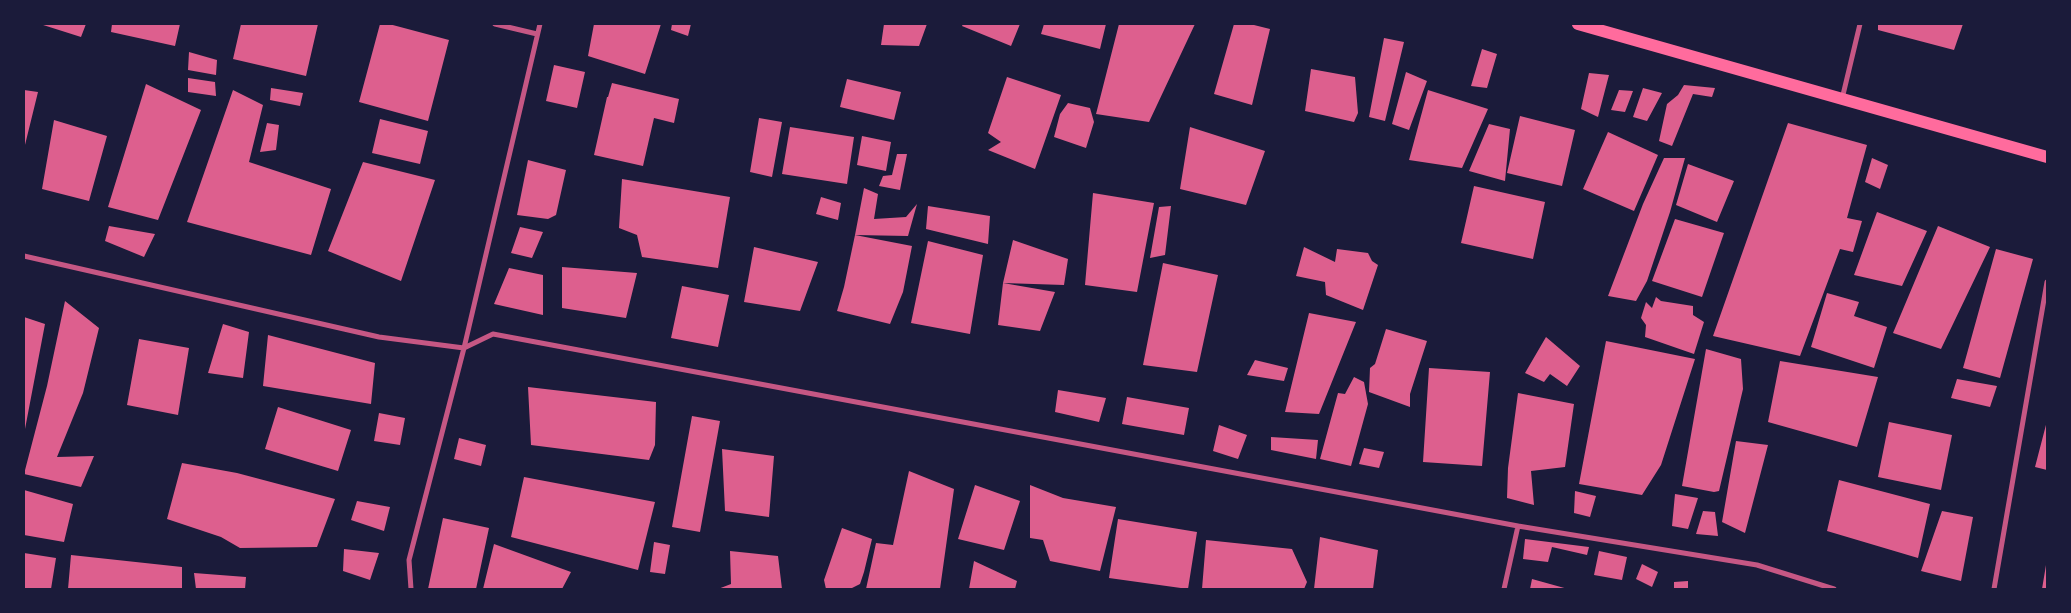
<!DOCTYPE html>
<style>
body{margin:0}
#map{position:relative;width:2071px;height:613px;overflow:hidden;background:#1b1b3a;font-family:Signika,sans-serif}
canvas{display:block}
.frame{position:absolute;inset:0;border:25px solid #1b1b3a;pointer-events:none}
</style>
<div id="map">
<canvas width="2071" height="613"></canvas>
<div class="frame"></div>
</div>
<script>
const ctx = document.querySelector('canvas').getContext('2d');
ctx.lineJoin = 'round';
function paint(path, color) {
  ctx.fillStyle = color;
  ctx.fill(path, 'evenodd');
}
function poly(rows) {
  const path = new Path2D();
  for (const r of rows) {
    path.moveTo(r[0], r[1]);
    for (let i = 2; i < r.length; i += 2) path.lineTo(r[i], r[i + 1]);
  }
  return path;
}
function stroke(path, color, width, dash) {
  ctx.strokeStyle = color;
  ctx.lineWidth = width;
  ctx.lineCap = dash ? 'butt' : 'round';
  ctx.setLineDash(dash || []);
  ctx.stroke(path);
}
const building = poly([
 [40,24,86,24,81,37],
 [112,24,180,24,175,46,111,32],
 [241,24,318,24,306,76,233,59],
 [380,24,389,24,449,40,428,121,359,102],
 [594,24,661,24,645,74,588,56],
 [672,24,691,24,688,36,671,30],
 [884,24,927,24,919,46,881,45],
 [963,24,1020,24,1011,46,962,26],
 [1044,24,1106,24,1100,49,1041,34],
 [1119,24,1195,24,1149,122,1096,114],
 [1234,24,1250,24,1270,29,1252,105,1214,94],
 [1878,24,1963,24,1954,50,1878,30],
 [1384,38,1404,42,1385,121,1369,117],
 [1482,49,1497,54,1487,88,1471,86],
 [189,52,217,60,216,75,188,70],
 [554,65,585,72,577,108,546,101],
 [1311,69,1355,77,1358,113,1354,122,1305,111],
 [1406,72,1427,81,1409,130,1392,124],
 [1589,73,1609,75,1598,117,1581,109],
 [1007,77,1061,95,1035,169,988,150,1001,142,988,133],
 [188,78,215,82,216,96,188,92],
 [847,79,901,92,894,120,840,107],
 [612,83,679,99,674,123,654,118,643,166,594,155,607,97,608,97],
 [146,84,201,110,158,220,108,207],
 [1684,85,1715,88,1712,97,1693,94,1672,146,1659,141,1667,104,1678,95],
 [271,88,303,93,300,106,270,100],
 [1643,88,1662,93,1647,121,1633,117],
 [24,90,38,92,24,149],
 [233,90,263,105,249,162,331,189,311,255,187,222],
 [1428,90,1488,109,1462,168,1409,160],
 [1619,90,1633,91,1625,112,1611,110],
 [1068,103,1090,108,1094,122,1086,148,1054,137,1060,114],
 [1520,116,1575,130,1562,186,1507,173],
 [759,118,782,122,772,177,750,172],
 [380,119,428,131,420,164,372,153],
 [54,120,107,136,89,201,42,189],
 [267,123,279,125,276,150,260,152],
 [1788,123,1867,145,1847,218,1862,221,1853,252,1840,249,1800,356,1713,336],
 [1489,124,1510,129,1505,181,1469,171],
 [790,127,854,137,847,184,782,174],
 [1190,127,1265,151,1246,205,1180,189],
 [1608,132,1658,155,1634,211,1583,189],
 [862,136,891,142,886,171,857,165],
 [897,154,907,154,900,190,879,186,883,176,892,175],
 [1664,158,1685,158,1670,212,1647,281,1636,301,1608,296,1643,204],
 [1872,158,1888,165,1880,189,1865,182],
 [528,160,566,170,556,215,548,219,517,215],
 [363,162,435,180,401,281,328,251],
 [1688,164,1734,181,1717,222,1676,205],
 [622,179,730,197,718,268,642,257,637,235,619,228],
 [1474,186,1545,202,1533,259,1461,243],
 [864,188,878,194,874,219,906,217,917,204,908,236,855,235],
 [1093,193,1154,203,1137,292,1085,285],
 [821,197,841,203,838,220,816,214],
 [928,206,990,216,988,244,926,229],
 [1171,206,1165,255,1150,258,1159,207],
 [1877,212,1927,231,1902,286,1854,275],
 [1675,219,1724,233,1702,297,1652,281],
 [109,226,155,234,144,257,105,241],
 [1938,226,1990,247,1941,349,1893,333],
 [520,227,543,232,532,258,511,253],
 [855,235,912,246,903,292,890,324,837,311,844,287],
 [1013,240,1068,259,1064,285,1003,283,1055,292,1040,331,998,325,1003,283],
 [928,241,983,255,970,334,911,323],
 [754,247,818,262,800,311,744,302],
 [1304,247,1335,262,1337,249,1368,253,1372,261,1378,265,1363,310,1326,295,1325,282,1296,276],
 [1996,249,2033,259,2000,378,1963,368],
 [1163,263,1218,275,1197,372,1143,365],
 [562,267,637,273,626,318,562,308],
 [509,268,543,275,543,315,494,304],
 [682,286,729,295,718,347,671,338],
 [1827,293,1859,302,1854,316,1887,327,1874,368,1811,347],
 [1656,297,1661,301,1693,306,1693,315,1704,322,1694,354,1645,337,1646,325,1641,318,1646,302,1652,308],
 [65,301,99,328,83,393,57,457,94,456,81,487,24,474,47,386],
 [1309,313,1356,322,1319,414,1285,412],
 [24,317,45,324,25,429,24,429],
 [223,324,249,332,243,378,208,373],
 [1386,329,1427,341,1410,394,1410,407,1369,392,1370,368,1375,364],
 [268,335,375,363,371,404,263,386],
 [1546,337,1580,366,1567,386,1550,374,1544,382,1525,373],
 [139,339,189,348,178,415,127,405],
 [1606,341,1695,359,1661,465,1642,495,1579,484],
 [1706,349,1741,359,1743,389,1719,491,1714,492,1682,486],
 [1255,360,1288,368,1284,381,1247,375],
 [1780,361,1878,377,1857,447,1768,422],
 [1429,368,1490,372,1482,466,1423,462],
 [1354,377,1364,382,1368,404,1351,466,1320,459,1338,393,1345,394],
 [1957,379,1997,386,1990,407,1951,398],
 [528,387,656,402,655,445,649,460,531,445],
 [1058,390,1106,398,1099,422,1055,412],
 [1518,393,1574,404,1565,467,1531,471,1534,505,1507,498,1508,468],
 [1127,397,1189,408,1184,435,1122,424],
 [278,407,351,430,338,471,265,449],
 [379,413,405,418,400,445,374,441],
 [692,416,720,421,700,532,672,527],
 [2047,421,2047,470,2035,467],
 [1889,422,1952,435,1941,490,1878,477],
 [1219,425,1247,435,1238,459,1213,451],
 [1271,437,1318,440,1316,459,1271,450],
 [459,438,486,445,481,466,454,459],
 [1736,441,1768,445,1745,533,1722,522],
 [1364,448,1384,452,1379,468,1359,464],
 [722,449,774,456,769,517,725,511],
 [182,463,237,473,335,499,317,547,240,548,221,537,167,519],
 [909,471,954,489,940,589,866,589,876,543,893,545],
 [524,477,655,502,638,570,511,537],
 [1839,480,1930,504,1918,558,1827,531],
 [975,485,1020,501,1004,550,958,539],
 [1030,485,1063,498,1116,507,1100,571,1050,561,1043,540,1030,538],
 [24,490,73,504,64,542,24,535],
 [1575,491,1596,496,1590,517,1574,513],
 [1675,494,1698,498,1688,529,1672,526],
 [357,501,390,507,384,531,351,520],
 [1703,511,1715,512,1718,536,1696,534],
 [1942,511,1973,517,1961,581,1921,571],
 [443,518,489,528,476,589,428,589],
 [1118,519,1197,532,1188,589,1109,578],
 [842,528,872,539,864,572,860,584,850,589,826,589,824,580],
 [1320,537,1378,550,1373,589,1314,589],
 [1525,539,1589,547,1587,555,1552,547,1548,562,1523,559],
 [1206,540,1292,549,1307,582,1304,589,1202,589],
 [654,542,670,545,665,574,650,572],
 [494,544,571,572,562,589,483,589],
 [344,549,379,553,370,580,343,571],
 [730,551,778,556,782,589,718,589,731,584],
 [1599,551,1627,557,1622,580,1594,575],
 [24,553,56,558,51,589,24,588],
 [71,555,182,567,182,589,68,589],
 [974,561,1017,581,1015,589,969,589],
 [1642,564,1658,572,1652,587,1636,579],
 [2046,565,2047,589,2042,589],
 [194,573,246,577,245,589,196,589],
 [1532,579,1568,589,1530,589],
 [1688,581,1688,589,1674,589,1674,582]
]);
const minor = poly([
 [495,24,537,34],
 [1842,99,1860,24],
 [24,256,379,337,464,348,493,334,1518,526,1757,565,1834,589],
 [411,589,409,560,464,348,540,24],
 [1504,589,1518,526],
 [1994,589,2047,282]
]);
const primary = poly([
 [1578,24,2047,157]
]);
paint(building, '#dd5f8e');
stroke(minor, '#c65784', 5);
stroke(primary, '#ff6b9d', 12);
</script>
